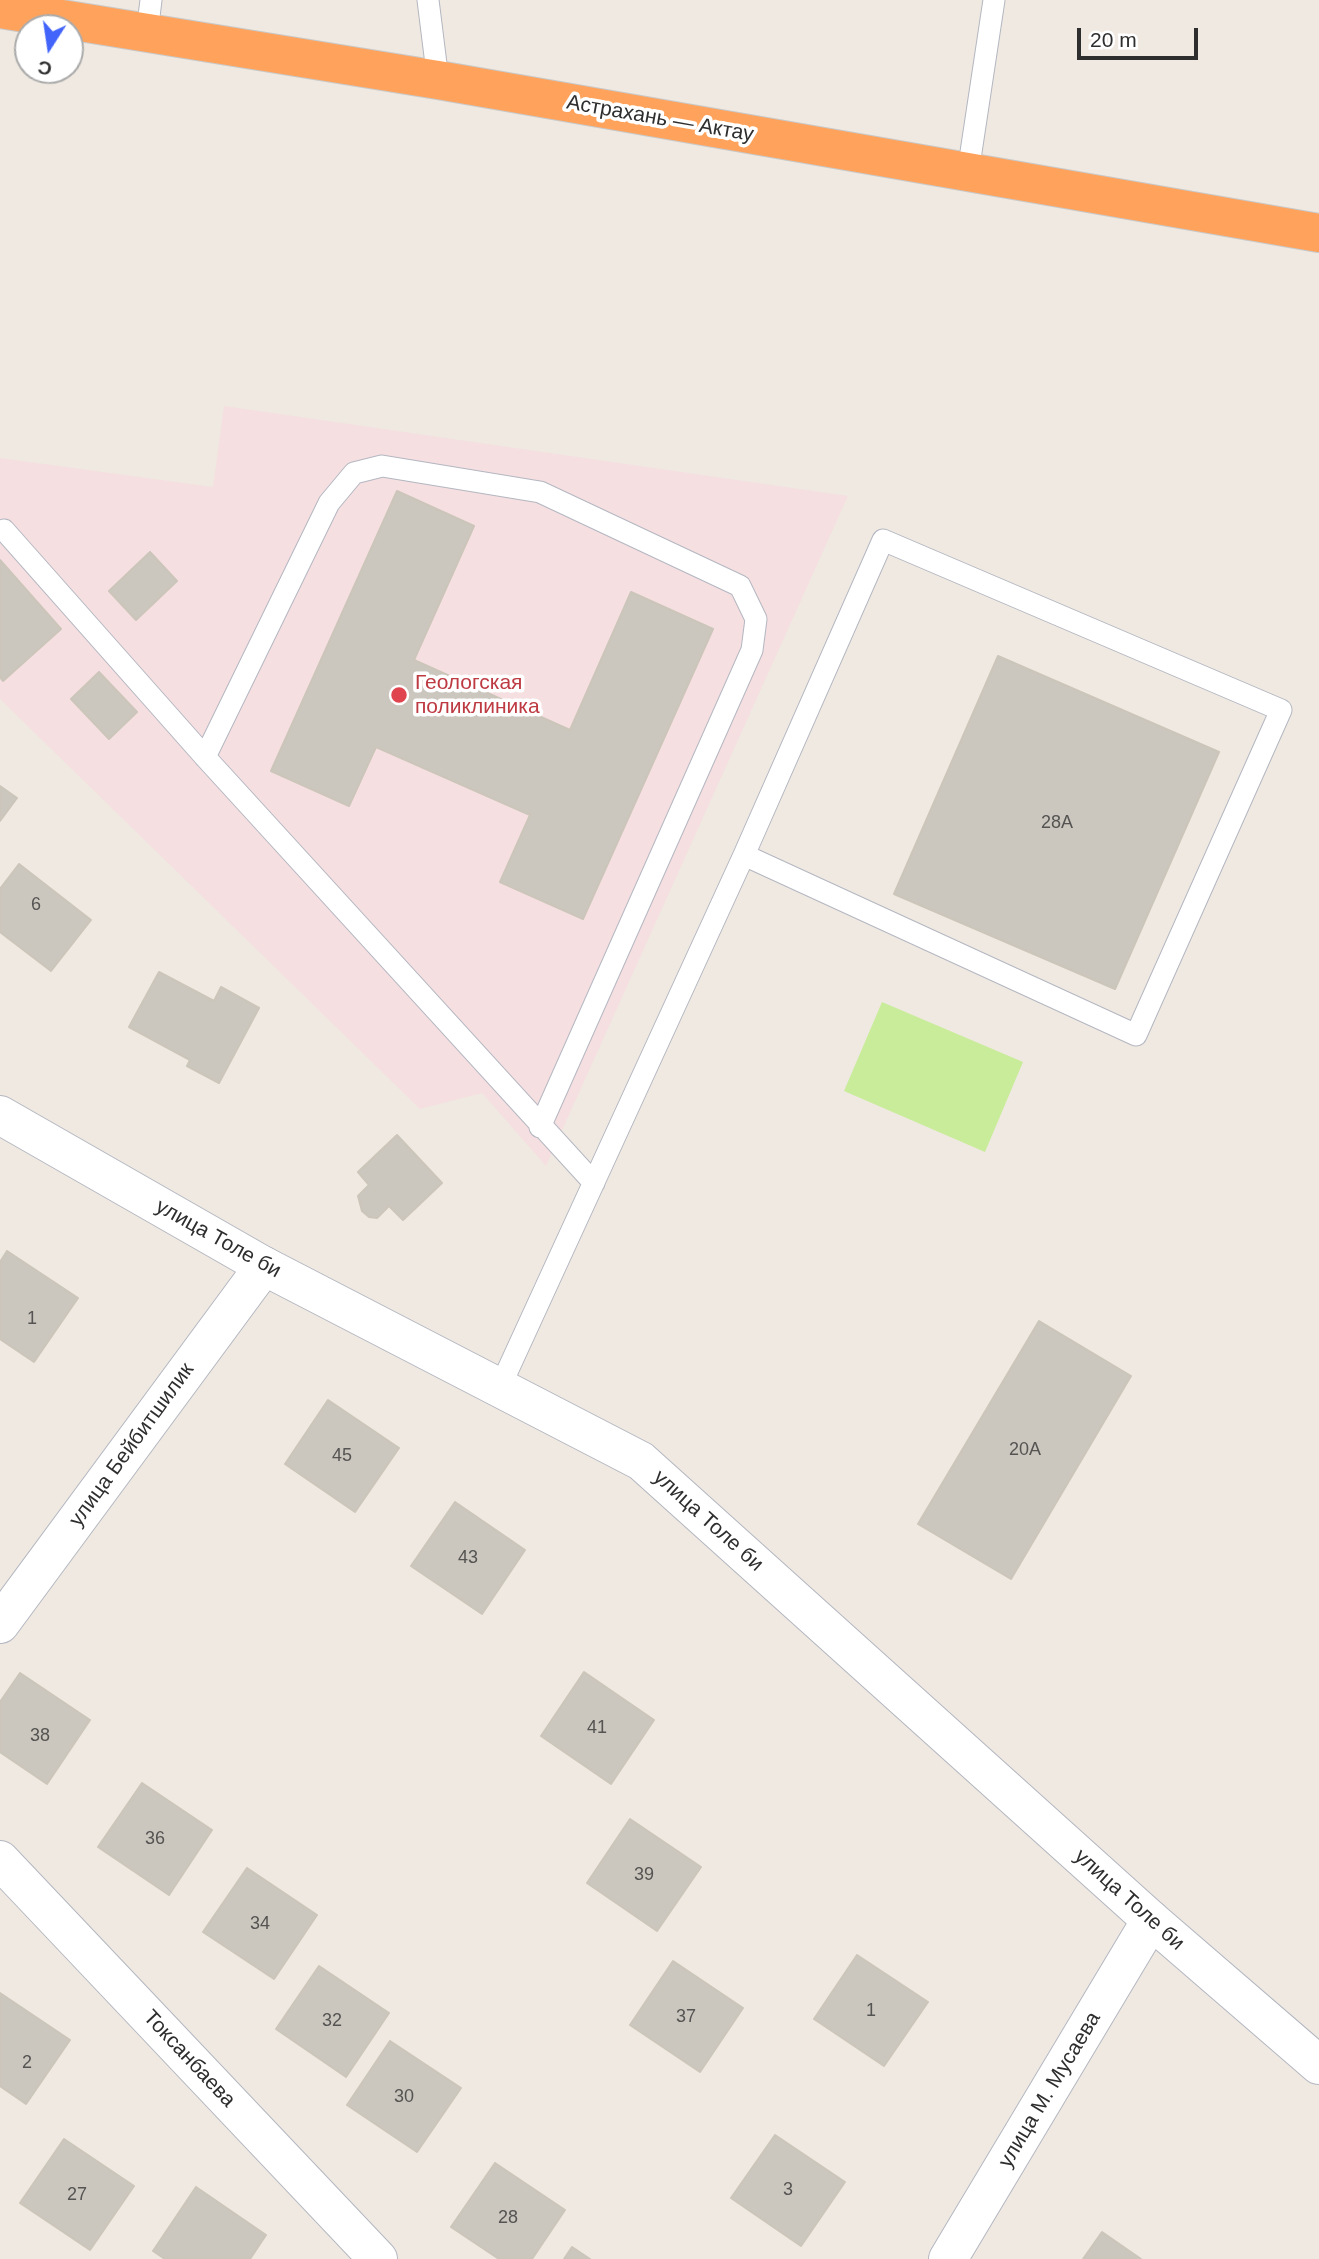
<!DOCTYPE html>
<meta charset="utf-8">
<style>
body{margin:0}
#map{position:relative;width:1319px;height:2259px;overflow:hidden;background:#efe9e1;font-family:Helvetica,sans-serif}
canvas{display:block}
.north{position:absolute;left:14px;top:14px;width:70px;height:70px;box-sizing:border-box;background:#fff;border:2px solid #ababab;border-radius:50%;rotate:192deg;font-size:19px;font-weight:700;line-height:28px;text-align:center;color:#2e2e2e}
.north::after{content:'';display:block;margin:auto;width:24px;height:32px;background:#4264fb;clip-path:polygon(50% 0,100% 100%,50% 72%,0 100%)}
.scale{position:absolute;left:1077px;top:28px;width:121px;height:32px;box-sizing:border-box;border:4px solid #2e2e2e;border-top:0;padding-left:9px;font-size:21px;line-height:24px;white-space:nowrap;color:#2e2e2e;-webkit-text-stroke:5px #fff;paint-order:stroke}
</style>
<div id="map">
<canvas width="1319" height="2259"></canvas>
<div class="north">С</div>
<div class="scale">20 m</div>
</div>
<script>
const ctx = document.querySelector('canvas').getContext('2d');
ctx.lineJoin = 'round';
function paint(path, color) {
  ctx.fillStyle = color;
  ctx.fill(path, 'evenodd');
}
function poly(rows) {
  const path = new Path2D();
  for (const r of rows) {
    path.moveTo(r[0], r[1]);
    for (let i = 2; i < r.length; i += 2) path.lineTo(r[i], r[i + 1]);
  }
  return path;
}
function stroke(path, color, width, dash) {
  ctx.strokeStyle = color;
  ctx.lineWidth = width;
  ctx.lineCap = dash ? 'butt' : 'round';
  ctx.setLineDash(dash || []);
  ctx.stroke(path);
}
function drawText(font, color, halo, rows, align = 'center') {
  ctx.font = font + ' Helvetica,sans-serif';
  ctx.lineWidth = 7;
  ctx.setLineDash([]);
  ctx.textBaseline = 'middle';
  ctx.strokeStyle = halo;
  ctx.fillStyle = color;
  for (const [text, x, y, turn = 0] of rows) {
    ctx.save();
    ctx.translate(x, y);
    ctx.rotate((+turn || 0) * Math.PI / 180);
    ctx.textAlign = isNaN(turn) ? turn : align;
    if (halo) ctx.strokeText(text, 0, 0);
    ctx.fillText(text, 0, 0);
    ctx.restore();
  }
}
const medical = poly([
 [224,406,848,496,546,1166,482,1093,420,1109,0,699,0,458,213,487]
]);
const pitch = poly([
 [882,1002,1023,1062,985,1152,844,1091]
]);
const building = poly([
 [397,491,474,526,414,660,570,730,631,592,713,629,583,919,500,882,530,815,376,747,349,806,271,771,397,491],
 [150,552,177,581,136,620,109,591,150,552],
 [0,560,61,629,3,681,0,677,0,560],
 [998,656,1219,752,1115,989,894,894,998,656],
 [99,672,137,712,109,739,71,699,99,672],
 [0,786,17,798,0,821,0,786],
 [19,864,91,920,51,971,0,932,0,889,19,864],
 [159,972,214,1001,221,987,259,1008,219,1083,187,1066,190,1060,129,1027,159,972],
 [397,1135,442,1183,403,1220,389,1206,377,1218,369,1217,362,1211,358,1196,369,1185,358,1172,397,1135],
 [7,1251,78,1298,34,1362,0,1339,0,1262,7,1251],
 [1039,1321,1131,1376,1011,1579,918,1524,1039,1321],
 [328,1400,399,1448,355,1512,285,1464,328,1400],
 [455,1502,525,1550,482,1614,411,1566,455,1502],
 [584,1672,654,1720,611,1784,541,1736,584,1672],
 [20,1673,90,1720,47,1784,0,1752,0,1702,20,1673],
 [142,1783,212,1830,169,1895,98,1847,142,1783],
 [630,1819,701,1867,657,1931,587,1883,630,1819],
 [247,1868,317,1915,274,1979,203,1932,247,1868],
 [857,1955,928,2002,884,2066,814,2019,857,1955],
 [673,1961,743,2008,700,2072,630,2025,673,1961],
 [319,1966,389,2013,346,2077,276,2029,319,1966],
 [0,1993,70,2040,26,2104,0,2086,0,1993],
 [390,2041,461,2088,417,2152,347,2105,390,2041],
 [775,2135,845,2182,801,2246,731,2198,775,2135],
 [64,2139,134,2186,90,2250,20,2203,64,2139],
 [495,2163,565,2210,532,2259,499,2259,451,2227,495,2163],
 [196,2187,266,2235,250,2259,165,2259,153,2251,196,2187],
 [1102,2232,1141,2259,1083,2259,1102,2232],
 [572,2247,590,2259,564,2259,572,2247]
]);
const lane = poly([
 [428,0,438,80],
 [147,33,151,0],
 [968,172,994,0],
 [4,530,205,757,594,1183],
 [205,757,329,503,354,473,382,466,540,492,740,586,756,619,752,650,540,1127],
 [500,1387,744,855,883,540,1281,710,1136,1035,744,855]
]);
const street = poly([
 [0,1624,264,1266],
 [0,1860,378,2259],
 [948,2259,1151,1920]
]);
const secondary = poly([
 [0,1115,264,1266,641,1461,1151,1920,1319,2065]
]);
const highway = poly([
 [0,9,438,80,1319,233]
]);
const markers = [
 [399,695,9,"#e0444e"]
];
const numberNames = [
 ["28А",1057,823],
 ["6",36,905],
 ["1",32,1319],
 ["20А",1025,1450],
 ["45",342,1456],
 ["43",468,1558],
 ["41",597,1728],
 ["38",40,1736],
 ["36",155,1839],
 ["39",644,1875],
 ["34",260,1924],
 ["1",871,2011],
 ["37",686,2017],
 ["32",332,2021],
 ["2",27,2063],
 ["30",404,2097],
 ["3",788,2190],
 ["27",77,2195],
 ["28",508,2218]
];
const streetNames = [
 ["Астрахань — Актау",660,119,10],
 ["улица Толе би",218,1239,29],
 ["улица Бейбитшилик",132,1445,-54],
 ["улица Толе би",708,1521,42],
 ["улица Толе би",1129,1900,42],
 ["Токсанбаева",189,2059,47],
 ["улица М. Мусаева",1050,2090,-59]
];
const healthNames = [
 ["Геологская",415,683],
 ["поликлиника",415,707]
];
paint(medical, '#f5dfe0');
paint(pitch, '#c9ec9a');
paint(building, '#cbc7bf');
stroke(building, '#cbc5ba', 2);
stroke(lane, '#b4b7c1', 23);
stroke(street, '#b4b7c1', 40);
stroke(secondary, '#b4b7c1', 40);
stroke(highway, '#c9c9c9', 40);
stroke(lane, '#fff', 21);
stroke(street, '#fff', 38);
stroke(secondary, '#fff', 38);
stroke(highway, '#ffa35c', 38);
for (const [x, y, r, color] of markers) {
  const dot = new Path2D();
  dot.arc(x, y, r, 0, 2 * Math.PI);
  ctx.fillStyle = color;
  ctx.fill(dot);
  stroke(dot, '#fff', 2.5);
}
drawText('18px', '#555452', null, numberNames);
drawText('21px', '#2e2e2e', '#fff', streetNames);
drawText('21px', '#be3a42', '#fff', healthNames, 'left');
</script>
